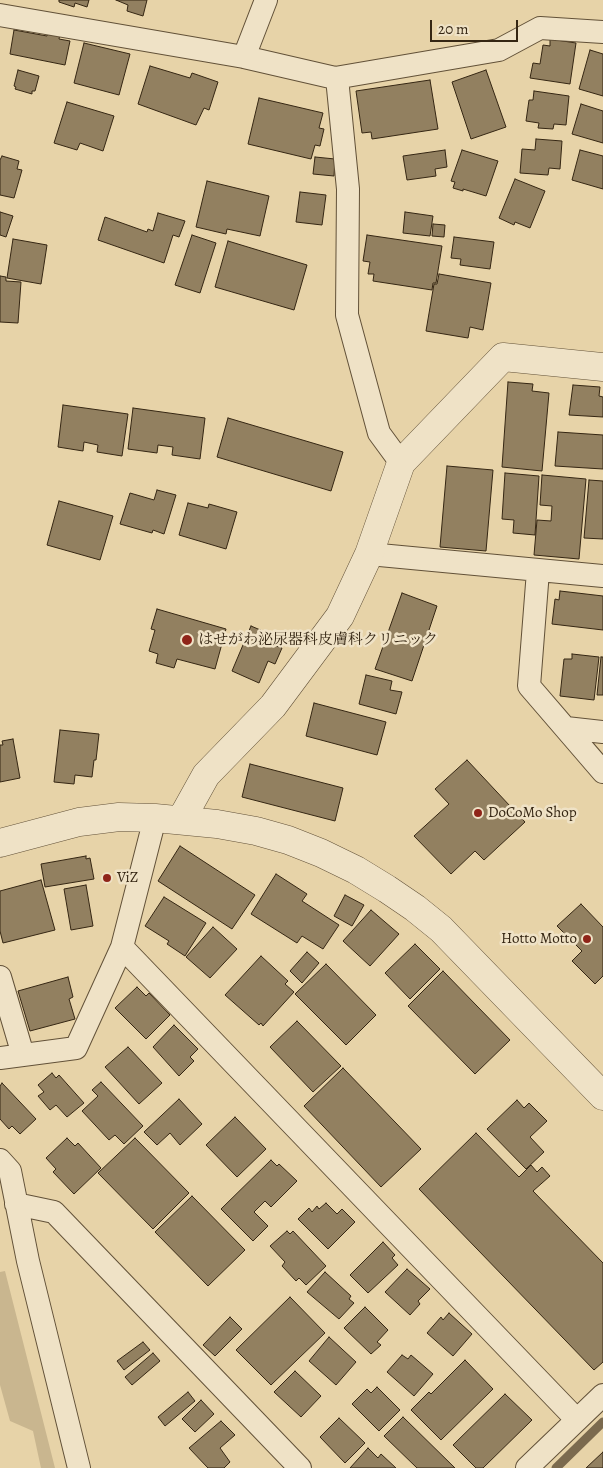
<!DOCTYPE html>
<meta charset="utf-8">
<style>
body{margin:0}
#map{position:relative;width:603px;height:1468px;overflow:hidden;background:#e7d3a8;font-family:Alegreya,serif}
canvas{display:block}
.scale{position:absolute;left:430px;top:20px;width:88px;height:22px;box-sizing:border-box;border:2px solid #352613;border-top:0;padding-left:6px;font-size:15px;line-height:18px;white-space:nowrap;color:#352613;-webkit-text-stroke:4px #efe2c6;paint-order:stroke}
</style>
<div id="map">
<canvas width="603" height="1468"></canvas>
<div class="scale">20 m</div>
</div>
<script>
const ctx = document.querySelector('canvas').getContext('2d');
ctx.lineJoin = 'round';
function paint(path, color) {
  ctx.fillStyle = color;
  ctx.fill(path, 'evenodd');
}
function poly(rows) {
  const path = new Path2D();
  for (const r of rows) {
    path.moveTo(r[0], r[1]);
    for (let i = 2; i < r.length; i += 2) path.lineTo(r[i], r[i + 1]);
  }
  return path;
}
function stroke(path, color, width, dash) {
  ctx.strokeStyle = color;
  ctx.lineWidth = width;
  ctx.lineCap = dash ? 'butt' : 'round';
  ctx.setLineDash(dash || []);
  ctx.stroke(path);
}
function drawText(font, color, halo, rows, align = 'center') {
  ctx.font = font + ' Alegreya,"Noto Serif JP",serif';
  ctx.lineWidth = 5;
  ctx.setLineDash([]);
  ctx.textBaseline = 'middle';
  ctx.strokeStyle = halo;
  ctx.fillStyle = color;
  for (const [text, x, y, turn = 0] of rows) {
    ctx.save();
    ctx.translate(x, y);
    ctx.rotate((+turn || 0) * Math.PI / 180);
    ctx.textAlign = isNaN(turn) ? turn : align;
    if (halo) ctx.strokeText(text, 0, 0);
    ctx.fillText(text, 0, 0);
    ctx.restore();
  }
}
const green = poly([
 [5,1271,55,1468,41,1468,33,1431,10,1421,0,1385,0,1272]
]);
const stream = poly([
 [556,1468,603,1422]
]);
const building = poly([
 [59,0,89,0,87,7,75,3,74,7,59,2,59,0],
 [116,0,147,0,143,16,127,11,128,5,116,0],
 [14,30,47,36,48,32,60,34,59,39,70,41,65,65,10,54,14,30],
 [550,39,576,43,570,84,530,78,533,63,540,64,543,45,550,46,550,39],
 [84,43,130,54,119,95,74,83,84,43],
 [590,50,603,54,603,96,579,89,590,50],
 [150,66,190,78,192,73,218,82,209,110,204,108,196,125,138,104,150,66],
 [18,70,39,76,35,91,32,91,32,94,15,89,16,87,14,86,18,70],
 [486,70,506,127,471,139,452,82,486,70],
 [430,80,438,129,372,139,371,132,362,133,356,91,430,80],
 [534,91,569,96,566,125,554,124,553,129,538,128,539,123,526,121,529,100,533,100,534,91],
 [259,98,323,113,319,128,324,129,320,146,315,145,311,159,248,144,259,98],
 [67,102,114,116,103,151,80,143,77,150,54,143,67,102],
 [581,104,603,111,603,143,572,134,581,104],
 [536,139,562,141,560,169,549,168,548,175,520,173,522,149,535,150,536,139],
 [445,150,447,167,435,169,436,176,407,180,403,156,445,150],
 [462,150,498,161,486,196,463,189,463,191,453,188,455,182,451,181,462,150],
 [580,150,603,156,603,189,572,180,580,150],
 [2,156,19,161,17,169,22,170,14,198,0,195,0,160,2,156],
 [315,157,335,159,334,176,313,174,315,157],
 [515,179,545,191,530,228,515,222,514,225,499,218,515,179],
 [207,181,269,196,260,236,227,229,226,234,196,227,207,181],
 [300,192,326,195,322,225,296,222,300,192],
 [0,212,13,216,6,237,0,235,0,212],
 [405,212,433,216,430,236,403,233,405,212],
 [158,213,185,221,179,237,173,235,164,263,98,240,105,217,147,232,148,229,153,231,158,213],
 [433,224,445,225,444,237,432,236,433,224],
 [192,235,216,243,200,293,175,285,192,235],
 [367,235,442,246,436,283,433,283,432,290,373,281,374,274,368,274,370,262,363,261,367,235],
 [454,237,494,242,490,269,460,265,461,259,451,258,454,237],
 [13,239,47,245,41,284,7,278,13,239],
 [228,241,307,265,294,310,215,287,228,241],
 [439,274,491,283,483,330,470,327,468,338,426,331,434,284,437,284,439,274],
 [0,276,6,277,6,281,21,282,18,323,0,322,0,276],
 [508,382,533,384,532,391,549,393,542,471,502,467,508,382],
 [573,385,600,387,599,396,603,397,603,417,569,415,573,385],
 [63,405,128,414,122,456,97,452,98,445,84,442,83,451,58,447,63,405],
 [133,408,205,418,200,459,172,455,173,447,158,445,157,453,128,449,133,408],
 [228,418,343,452,331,491,217,457,228,418],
 [558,432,603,435,603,469,555,466,558,432],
 [447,466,493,470,486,551,440,547,447,466],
 [505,473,539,476,535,535,513,533,514,520,502,519,505,473],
 [542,475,586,479,579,559,534,555,537,520,551,521,552,506,540,505,542,475],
 [589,480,603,481,603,539,584,538,589,480],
 [157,490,176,495,164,534,153,530,152,533,120,524,130,493,154,500,157,490],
 [59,501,113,516,100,560,47,545,59,501],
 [188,503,208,508,209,504,237,512,226,549,179,535,188,503],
 [560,591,603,596,603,630,552,624,555,599,559,600,560,591],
 [402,593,437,606,412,681,375,669,402,593],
 [157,609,226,629,215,669,177,659,174,668,156,663,158,654,149,651,155,630,151,629,157,609],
 [251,626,279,638,276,646,282,648,275,664,268,661,259,683,232,671,251,626],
 [572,654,599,657,594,700,560,696,564,659,572,659,572,654],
 [601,657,603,657,603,695,597,695,601,657],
 [366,675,392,681,390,690,402,692,396,714,359,704,366,675],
 [314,703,386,722,377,755,306,736,314,703],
 [60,730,99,734,96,760,94,760,92,777,75,775,74,784,54,782,60,730],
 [13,739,20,778,0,782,0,745,3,745,2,741,13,739],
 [467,760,525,822,484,860,475,851,451,874,414,836,449,804,435,789,467,760],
 [250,764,343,788,335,821,242,797,250,764],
 [180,846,255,895,232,929,158,881,180,846],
 [86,856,86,859,90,858,94,879,45,887,41,864,86,856],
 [276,874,307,894,302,901,339,925,323,949,302,936,297,943,251,914,276,874],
 [41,880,55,930,3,943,0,931,0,891,41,880],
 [86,885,93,926,71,930,64,889,86,885],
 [345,895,364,905,352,926,334,916,345,895],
 [164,897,206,923,185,956,167,944,169,941,145,926,164,897],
 [581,904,603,927,603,976,595,984,572,961,582,951,557,926,581,904],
 [371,910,399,934,370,966,343,941,371,910],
 [213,927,237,949,210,978,186,957,213,927],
 [415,944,440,969,410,999,385,973,415,944],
 [307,952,319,963,302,983,290,971,307,952],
 [261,956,288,981,285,984,294,992,263,1026,261,1023,259,1025,225,995,261,956],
 [326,964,376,1015,346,1045,295,994,326,964],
 [443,971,510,1040,475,1074,408,1006,443,971],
 [68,977,73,997,69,999,75,1019,30,1031,18,991,68,977],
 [137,987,146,996,149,993,170,1015,146,1039,115,1008,137,987],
 [297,1021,341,1066,313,1092,270,1047,297,1021],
 [174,1025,198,1049,190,1057,194,1061,179,1076,153,1047,174,1025],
 [128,1047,162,1083,139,1104,105,1067,128,1047],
 [343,1068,421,1149,381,1187,304,1106,343,1068],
 [52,1073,56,1078,59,1075,84,1103,67,1117,56,1105,50,1110,38,1096,44,1092,38,1085,52,1073],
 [101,1082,143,1126,124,1144,115,1135,109,1140,82,1111,98,1096,92,1090,101,1082],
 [2,1083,36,1119,20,1134,12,1126,9,1129,0,1119,0,1086,2,1083],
 [179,1099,202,1124,180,1145,170,1133,157,1145,144,1132,179,1099],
 [517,1100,524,1108,529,1103,547,1121,530,1137,544,1152,526,1169,487,1129,517,1100],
 [235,1117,266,1149,237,1177,206,1145,235,1117],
 [476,1133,519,1177,531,1165,537,1172,542,1167,550,1176,533,1191,603,1263,603,1362,594,1370,419,1189,476,1133],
 [67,1138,75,1146,78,1143,101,1168,74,1194,53,1172,56,1169,46,1158,67,1138],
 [135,1138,189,1193,153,1229,98,1173,135,1138],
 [271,1160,277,1166,279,1164,297,1181,271,1207,265,1201,254,1212,268,1226,253,1241,221,1209,271,1160],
 [192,1196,245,1250,208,1286,155,1232,192,1196],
 [326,1203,337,1214,342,1209,355,1222,328,1249,298,1219,309,1208,312,1212,317,1206,319,1209,326,1203],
 [287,1231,290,1234,293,1231,326,1266,306,1285,299,1278,296,1281,282,1266,285,1262,270,1246,287,1231],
 [383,1242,395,1255,392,1258,398,1265,368,1293,350,1275,383,1242],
 [407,1269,430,1289,418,1301,420,1304,410,1315,385,1292,407,1269],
 [325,1272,351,1296,349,1299,354,1303,339,1319,307,1292,325,1272],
 [290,1297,325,1333,271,1385,236,1350,290,1297],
 [365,1307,388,1330,377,1342,381,1345,371,1354,344,1328,365,1307],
 [449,1313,472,1334,453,1356,427,1333,441,1317,443,1320,449,1313],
 [230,1317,242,1329,215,1356,203,1345,230,1317],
 [329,1337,356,1362,336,1385,309,1361,329,1337],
 [143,1342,150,1350,124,1370,117,1361,143,1342],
 [153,1353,160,1361,132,1385,125,1377,153,1353],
 [402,1355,408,1359,411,1355,433,1374,414,1396,387,1372,402,1355],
 [465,1360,493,1389,441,1440,411,1410,429,1392,431,1394,465,1360],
 [295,1371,321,1396,301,1417,274,1392,295,1371],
 [377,1387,400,1410,379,1431,352,1404,367,1389,371,1393,377,1387],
 [188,1392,195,1401,165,1426,158,1417,188,1392],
 [505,1394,532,1420,483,1468,476,1468,453,1445,505,1394],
 [201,1400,214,1414,195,1432,182,1419,201,1400],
 [403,1417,455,1468,417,1468,384,1436,403,1417],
 [339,1418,365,1443,345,1463,320,1437,339,1418],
 [221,1421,235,1435,220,1448,230,1462,224,1468,208,1468,189,1448,221,1421],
 [368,1448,378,1458,381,1454,396,1468,350,1468,368,1448],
 [603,1452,603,1468,586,1468,603,1452]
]);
const minor = poly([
 [0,15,244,57,335,78,499,50,540,28,603,32],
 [244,57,266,0],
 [337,78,348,189,347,315,379,433,401,463],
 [369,554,603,576],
 [538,571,529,686,603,772],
 [566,728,603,732],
 [122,947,577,1420],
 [0,977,23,1055],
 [0,1058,76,1048,122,947,155,818],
 [0,1160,10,1171,28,1261,79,1468],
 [16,1204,54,1212,300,1468],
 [527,1468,603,1395]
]);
const tertiary = poly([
 [181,820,206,775,273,706,340,616,369,554,401,463,503,357,603,367],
 [0,843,79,822,119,817,155,818,217,824,256,831,288,840,321,853,356,870,387,889,415,908,441,929,603,1096]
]);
const markers = [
 [187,640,6,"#8f2418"],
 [478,813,5,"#8f2418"],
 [107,878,5,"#8f2418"],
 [587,939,5,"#8f2418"]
];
const poiNames = [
 ["はせがわ泌尿器科皮膚科クリニック",198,640],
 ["DoCoMo Shop",488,813],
 ["ViZ",117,878],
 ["Hotto Motto",577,939,"right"]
];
paint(green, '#c9b68f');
stroke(stream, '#7b6a4e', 9);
paint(building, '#928060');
stroke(building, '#352613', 1);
stroke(minor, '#625138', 24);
stroke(tertiary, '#625138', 29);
stroke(minor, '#efe2c6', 22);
stroke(tertiary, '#efe2c6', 28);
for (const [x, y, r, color] of markers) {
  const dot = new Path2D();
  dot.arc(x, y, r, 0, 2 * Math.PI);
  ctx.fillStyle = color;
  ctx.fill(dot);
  stroke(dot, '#efe2c6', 2);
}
drawText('15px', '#352613', '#efe2c6', poiNames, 'left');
</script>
